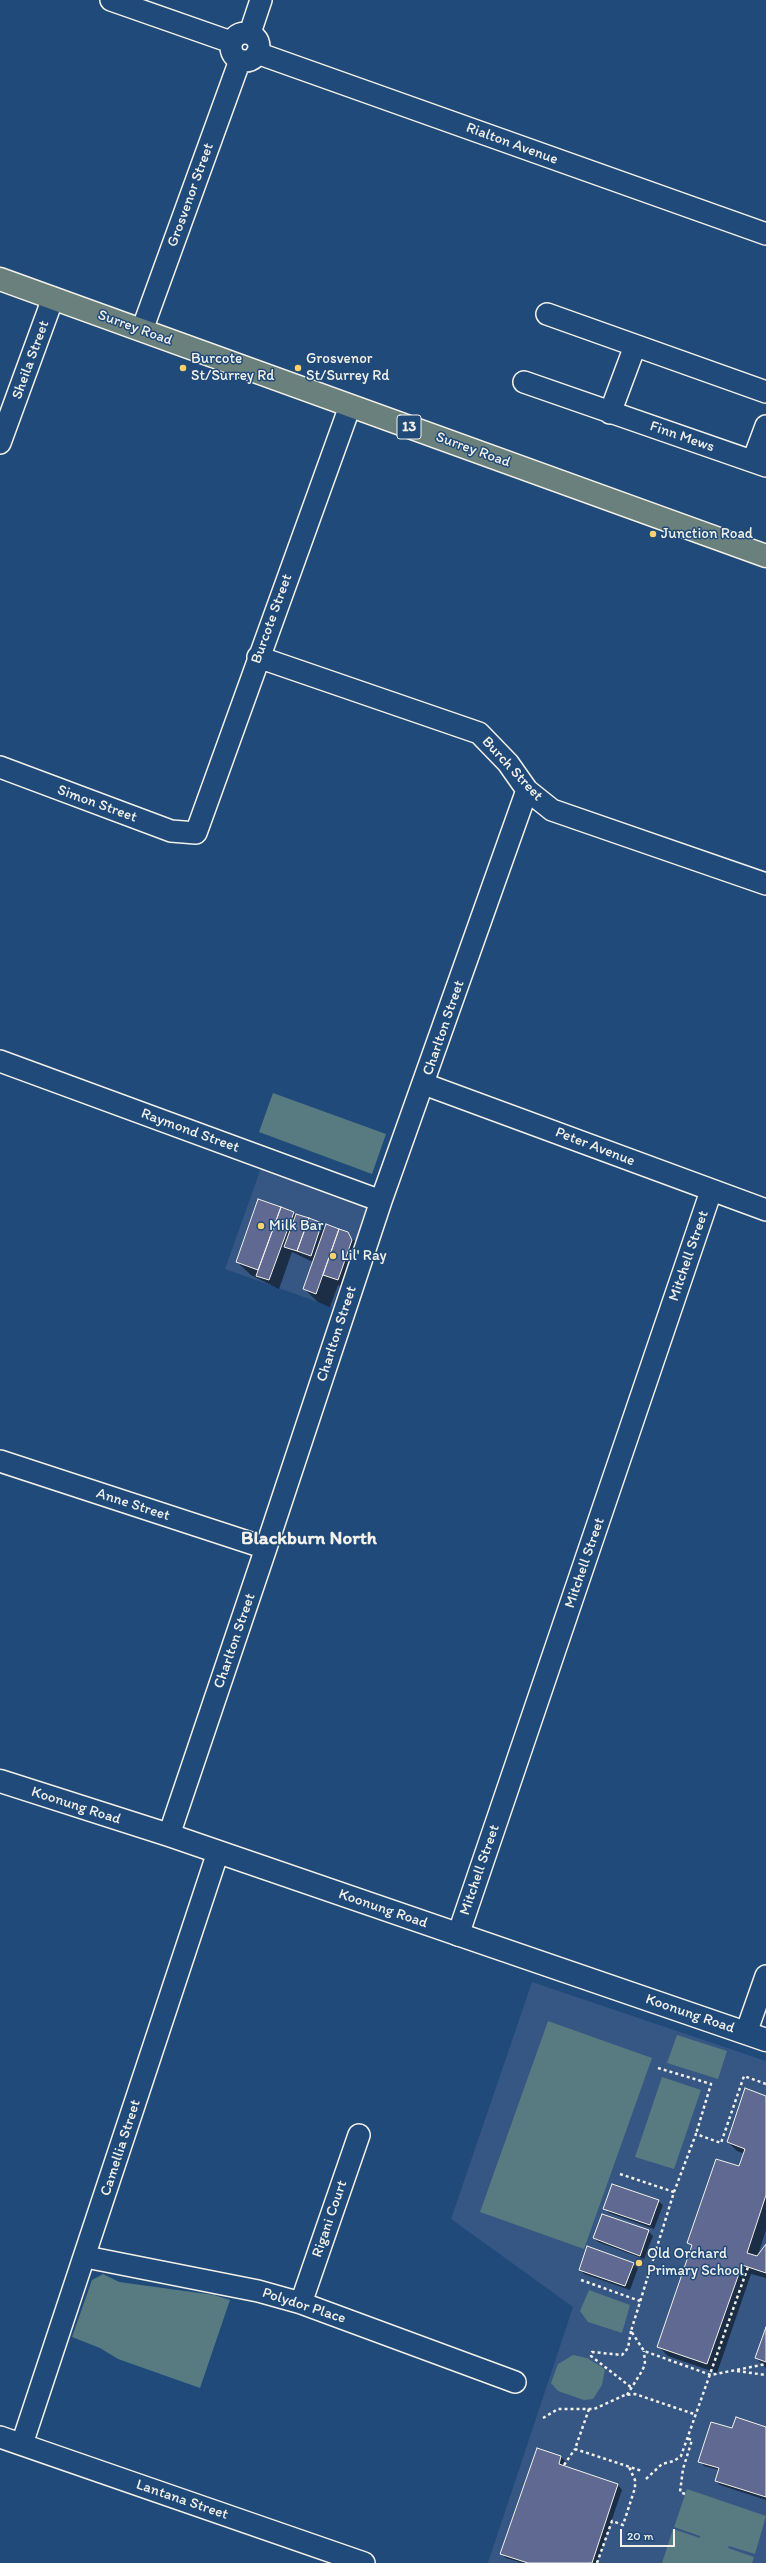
<!DOCTYPE html>
<style>
body{margin:0}
#map{position:relative;width:766px;height:2563px;overflow:hidden;background:#1f4a7a;font-family:Itim,sans-serif}
canvas{display:block}
.scale{position:absolute;left:620px;top:2529px;width:55px;height:18px;box-sizing:border-box;border:2px solid #f4f1e8;border-top:0;padding-left:5px;font-size:12px;line-height:14px;white-space:nowrap;color:#f4f1e8;-webkit-text-stroke:3px #1f4a7a;paint-order:stroke}
</style>
<div id="map">
<canvas width="766" height="2563"></canvas>
<div class="scale">20 m</div>
</div>
<script>
const ctx = document.querySelector('canvas').getContext('2d');
ctx.lineJoin = 'round';
function paint(path, color) {
  ctx.fillStyle = color;
  ctx.fill(path, 'evenodd');
}
function poly(rows) {
  const path = new Path2D();
  for (const r of rows) {
    if (r.length === 3) {
      path.moveTo(r[0] + r[2], r[1]);
      path.arc(r[0], r[1], r[2], 0, 2 * Math.PI);
      continue;
    }
    path.moveTo(r[0], r[1]);
    for (let i = 2; i < r.length; i += 2) path.lineTo(r[i], r[i + 1]);
  }
  return path;
}
function stroke(path, color, width, dash) {
  ctx.strokeStyle = color;
  ctx.lineWidth = width;
  ctx.lineCap = dash ? 'butt' : 'round';
  ctx.setLineDash(dash || []);
  ctx.stroke(path);
}
function drawText(font, color, halo, rows, align = 'center') {
  ctx.font = font + ' Itim,sans-serif';
  ctx.lineWidth = 3;
  ctx.setLineDash([]);
  ctx.textBaseline = 'middle';
  ctx.strokeStyle = halo;
  ctx.fillStyle = color;
  for (const [text, x, y, turn = 0] of rows) {
    ctx.save();
    ctx.translate(x, y);
    ctx.rotate((+turn || 0) * Math.PI / 180);
    ctx.textAlign = isNaN(turn) ? turn : align;
    if (halo) ctx.strokeText(text, 0, 0);
    ctx.fillText(text, 0, 0);
    ctx.restore();
  }
}
const built = poly([
 [261,1168,367,1206,332,1307,225,1269],
 [532,1982,766,2061,766,2563,488,2563,573,2307,451,2219]
]);
const green = poly([
 [273,1093,386,1134,372,1174,259,1132],
 [548,2021,652,2058,584,2249,480,2212],
 [677,2035,727,2051,718,2079,667,2063],
 [662,2077,701,2090,674,2169,635,2157],
 [103,2274,119,2282,214,2295,230,2300,200,2388,118,2359,100,2348,72,2337,92,2280],
 [589,2290,630,2305,622,2333,588,2322,580,2311],
 [573,2355,587,2358,605,2369,602,2385,593,2399,584,2400,558,2391,551,2383,558,2364],
 [687,2489,766,2516,755,2554,729,2546,728,2548,754,2557,752,2563,662,2563,673,2529,700,2538,700,2536,674,2527]
]);
const shadow = poly([
 [259,1200,322,1224,326,1228,327,1226,347,1233,356,1242,347,1288,338,1285,330,1307,318,1302,304,1289,313,1262,292,1252,279,1289,251,1275,237,1262],
 [766,2097,766,2230,757,2258,766,2245,766,2278,751,2274,717,2373,668,2356,659,2347,693,2247,689,2243,740,2167,745,2154,737,2151,728,2142],
 [658,2201,663,2205,654,2229,609,2213,605,2209],
 [648,2231,653,2236,644,2259,598,2242,594,2238],
 [633,2264,638,2268,630,2290,584,2274,580,2270],
 [766,2330,766,2368,756,2358],
 [766,2428,766,2500,720,2485,716,2481,719,2470,704,2466,700,2461],
 [561,2457,565,2461,564,2466,618,2485,622,2490,597,2563,522,2563,506,2558,501,2553]
]);
const building = poly([
 [258,1199,281,1207,258,1270,236,1262,258,1199],
 [281,1207,294,1212,269,1280,256,1276,281,1207],
 [296,1214,309,1218,297,1251,284,1247,296,1214],
 [309,1218,322,1223,311,1256,297,1251,309,1218],
 [326,1224,339,1229,316,1294,303,1289,326,1224],
 [339,1229,348,1232,352,1240,338,1280,323,1275,339,1229],
 [745,2088,766,2096,766,2195,747,2253,757,2256,766,2244,766,2273,742,2265,707,2364,657,2347,692,2245,687,2243,716,2159,739,2166,745,2149,727,2142,745,2088],
 [612,2184,659,2200,650,2225,603,2209,612,2184],
 [602,2214,649,2230,640,2256,593,2238,602,2214],
 [587,2246,634,2263,625,2286,579,2270,587,2246],
 [766,2327,766,2362,755,2358,766,2327],
 [736,2417,766,2427,766,2497,715,2481,719,2468,698,2462,711,2422,732,2428,736,2417],
 [537,2448,561,2456,559,2464,618,2484,592,2563,528,2563,500,2554,537,2448]
]);
const path = poly([
 [658,2068,711,2084,696,2134],
 [766,2084,744,2076,721,2143,696,2134,674,2192,631,2331,644,2351,711,2375,766,2364],
 [620,2174,674,2192],
 [581,2280,640,2301],
 [631,2331,628,2348,622,2355,592,2352,591,2356,632,2388],
 [737,2371,766,2375],
 [627,2395,642,2371,645,2364,644,2351],
 [589,2409,575,2449,642,2471],
 [543,2418,558,2409,594,2409,625,2395,635,2394,694,2414],
 [564,2465,575,2449],
 [646,2479,662,2464,674,2461,681,2456,748,2267],
 [685,2494,680,2492,683,2469,692,2440,686,2438],
 [597,2563,612,2521,623,2525,635,2488,635,2480,629,2467]
]);
const minor = poly([
 [111,0,231,42],
 [245,47,14],
 [250,33,261,0],
 [257,53,766,234],
 [547,314,766,392],
 [142,330,240,60],
 [524,382,766,466],
 [610,413,635,346],
 [0,443,53,298],
 [753,461,766,426],
 [258,657,479,733,508,763,527,790,552,810,766,884],
 [0,767,171,831,196,833,350,406],
 [0,1061,381,1201],
 [424,1084,766,1210],
 [0,1461,266,1548],
 [169,1835,266,1548,381,1201,527,790],
 [458,1935,711,1191],
 [746,2033,766,1976],
 [86,2257,258,2291,301,2303,515,2382],
 [301,2303,359,2135],
 [0,2437,364,2563],
 [22,2444,218,1852]
]);
const tertiary = poly([
 [0,1781,169,1835,766,2040]
]);
const primary = poly([
 [0,279,766,556]
]);
const markers = [
 [183,368,4,"#ffd166"],
 [298,368,4,"#ffd166"],
 [653,534,4,"#ffd166"],
 [261,1226,4,"#ffd166"],
 [333,1256,4,"#ffd166"],
 [639,2263,4,"#ffd166"]
];
const shields = [
 [409,427,24]
];
const shieldNames = [
 ["13",409,427]
];
const streetNames = [
 ["Rialton Avenue",512,144,20],
 ["Grosvenor Street",191,195,-70],
 ["Surrey Road",135,328,20],
 ["Sheila Street",31,360,-70],
 ["Finn Mews",682,437,19],
 ["Surrey Road",473,450,20],
 ["Burcote Street",272,619,-70],
 ["Burch Street",512,769,47],
 ["Simon Street",97,804,20],
 ["Charlton Street",444,1028,-71],
 ["Raymond Street",190,1131,20],
 ["Peter Avenue",595,1147,21],
 ["Mitchell Street",689,1256,-71],
 ["Charlton Street",337,1334,-72],
 ["Anne Street",133,1505,18],
 ["Mitchell Street",585,1563,-71],
 ["Charlton Street",235,1641,-71],
 ["Koonung Road",76,1806,18],
 ["Mitchell Street",480,1870,-71],
 ["Koonung Road",383,1909,19],
 ["Koonung Road",690,2014,19],
 ["Camellia Street",121,2148,-72],
 ["Rigani Court",330,2219,-71],
 ["Polydor Place",304,2306,18],
 ["Lantana Street",182,2500,19]
];
const poiNames = [
 ["Burcote",191,359],
 ["St/Surrey Rd",191,376],
 ["Grosvenor",306,359],
 ["St/Surrey Rd",306,376],
 ["Junction Road",661,534],
 ["Milk Bar",269,1226],
 ["Lil' Ray",341,1256],
 ["Old Orchard",647,2254],
 ["Primary School",647,2271]
];
const districtNames = [
 ["Blackburn North",309,1539]
];
paint(built, '#365683');
paint(green, '#577b81');
paint(shadow, '#0007');
paint(building, '#5f6992');
stroke(building, '#f4f1e8', 1);
stroke(minor, '#f4f1e8', 24);
stroke(tertiary, '#f4f1e8', 25);
stroke(primary, '#f4f1e8', 25);
stroke(path, '#f4f1e8', 2.5, [3, 3]);
stroke(minor, '#1f4a7a', 21);
stroke(tertiary, '#1f4a7a', 22);
stroke(primary, '#6a807c', 22);
for (const [x, y, r, color] of markers) {
  const dot = new Path2D();
  dot.arc(x, y, r, 0, 2 * Math.PI);
  ctx.fillStyle = color;
  ctx.fill(dot);
  stroke(dot, '#1f4a7a', 1.5);
}
for (const [x, y, w] of shields) {
  const box = new Path2D();
  box.roundRect(x - w / 2, y - 12, w, 24, 3);
  ctx.fillStyle = '#1f4a7a';
  ctx.fill(box);
  stroke(box, '#f4f1e8', 1);
}
drawText('bold 14px', '#f4f1e8', null, shieldNames);
drawText('15px', '#f4f1e8', '#1f4a7a', streetNames);
drawText('15px', '#f4f1e8', '#1f4a7a', poiNames, 'left');
drawText('bold 19px', '#f4f1e8', '#1f4a7a', districtNames);
</script>
